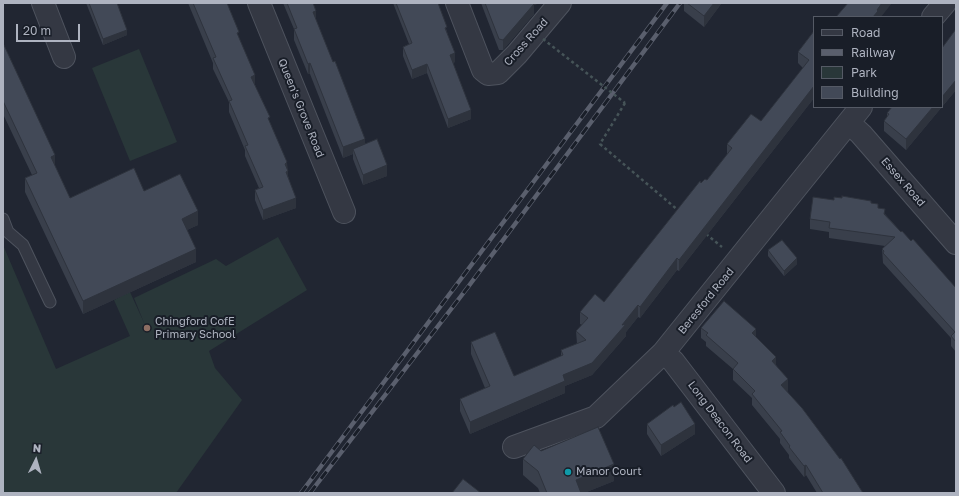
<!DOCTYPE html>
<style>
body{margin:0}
#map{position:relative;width:959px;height:496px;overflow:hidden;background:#212632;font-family:"Golos Text",sans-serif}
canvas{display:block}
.frame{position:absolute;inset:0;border:4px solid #aeb3c0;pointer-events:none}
.legend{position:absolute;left:813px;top:16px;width:130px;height:92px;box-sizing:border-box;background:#191e28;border:1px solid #555a65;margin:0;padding:5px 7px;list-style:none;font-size:12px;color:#aeb3c0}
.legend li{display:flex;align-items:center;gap:8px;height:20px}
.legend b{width:20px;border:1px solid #555a65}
.north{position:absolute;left:16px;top:440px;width:40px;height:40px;-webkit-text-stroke:3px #191e28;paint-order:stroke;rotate:5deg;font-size:11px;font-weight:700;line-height:16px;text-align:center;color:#aeb3c0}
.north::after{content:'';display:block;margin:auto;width:14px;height:18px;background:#aeb3c0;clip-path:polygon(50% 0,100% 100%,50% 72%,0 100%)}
.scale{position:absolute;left:16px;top:24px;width:64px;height:18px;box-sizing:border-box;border:2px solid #aeb3c0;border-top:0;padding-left:5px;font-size:12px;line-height:14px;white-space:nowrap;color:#aeb3c0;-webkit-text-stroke:3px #191e28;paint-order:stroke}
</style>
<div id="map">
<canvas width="959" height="496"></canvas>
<div class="frame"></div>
<ul class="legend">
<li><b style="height:5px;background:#343843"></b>Road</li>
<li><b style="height:5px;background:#5a5f6d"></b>Railway</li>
<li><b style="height:11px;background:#293739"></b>Park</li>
<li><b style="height:11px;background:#424957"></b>Building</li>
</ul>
<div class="north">N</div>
<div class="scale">20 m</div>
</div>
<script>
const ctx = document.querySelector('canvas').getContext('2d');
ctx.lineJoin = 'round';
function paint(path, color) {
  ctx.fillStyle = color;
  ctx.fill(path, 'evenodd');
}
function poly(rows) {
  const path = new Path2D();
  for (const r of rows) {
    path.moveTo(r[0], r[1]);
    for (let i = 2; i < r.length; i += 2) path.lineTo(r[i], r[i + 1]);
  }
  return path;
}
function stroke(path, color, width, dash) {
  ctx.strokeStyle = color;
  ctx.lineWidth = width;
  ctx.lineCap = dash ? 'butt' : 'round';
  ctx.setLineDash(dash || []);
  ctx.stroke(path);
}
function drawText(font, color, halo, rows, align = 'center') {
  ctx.font = font + ' "Golos Text",sans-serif';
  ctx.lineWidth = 4;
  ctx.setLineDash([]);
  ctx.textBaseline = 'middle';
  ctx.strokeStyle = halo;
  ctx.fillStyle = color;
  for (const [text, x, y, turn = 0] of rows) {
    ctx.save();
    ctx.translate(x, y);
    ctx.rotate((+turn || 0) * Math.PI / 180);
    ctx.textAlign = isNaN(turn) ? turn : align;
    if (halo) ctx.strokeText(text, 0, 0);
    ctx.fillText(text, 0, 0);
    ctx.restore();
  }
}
const green = poly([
 [139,49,177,142,130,161,92,68],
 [278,237,307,290,209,351,215,368,242,400,176,493,3,493,3,245,56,369,130,336,114,300,130,292,145,325,134,298,216,259,226,266]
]);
const path = poly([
 [625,103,600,144,679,211],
 [706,234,722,247]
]);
const service = poly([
 [3,219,8,232,23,245,50,302]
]);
const minor = poly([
 [43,3,64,57],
 [259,3,344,212],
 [457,3,483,70,488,74,498,73,517,54,560,3],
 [933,17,945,3],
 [849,123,861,134,956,243],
 [663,353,673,361,774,493],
 [514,447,596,417,663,353,861,107]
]);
const rail = poly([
 [301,493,667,3],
 [310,493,468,287,680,3]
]);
const pathBridge = poly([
 [543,39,625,103]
]);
const wall = poly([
 [86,3,117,3,127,35,103,45],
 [188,3,227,3,255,85,287,170,288,176,296,208,263,220,255,200,255,190,259,188,245,156,245,150,229,112,229,102,213,69,213,63],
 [283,3,313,3,316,21,365,144,387,176,363,185,353,159,353,154,343,158,310,74,308,74,294,40,294,29],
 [393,3,438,3,447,32,455,62,453,63,471,119,448,128,427,73,412,79,403,56,403,47,409,44],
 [481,3,537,3,537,4,534,5,534,14,503,50,499,50],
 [684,3,721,3,721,4,704,27,684,11],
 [956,29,956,90,906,150,884,131,884,121,887,117,887,113,942,107],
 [814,31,814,98,679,271,677,270,640,318,638,317,626,332,626,336,592,375,565,386,565,393,470,434,460,411,460,399,485,388,471,354,471,342,514,376,561,356,561,350,577,344,576,331,582,325,580,324,580,312,604,302,701,183,707,180,727,155,727,144,761,121,803,68,798,63,798,52],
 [3,43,55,166,70,198,144,191,198,225,187,230,196,262,83,314,25,192,25,178,32,175,3,114],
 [834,200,871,203,885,214,901,232,956,288,956,352,951,346,951,338,883,263,882,249,885,246,829,238,829,232,810,229,810,219],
 [768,250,797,264,784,276,768,256],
 [701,328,756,337,776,365,788,390,787,391,863,493,817,493,806,475,804,477,789,458,789,455,780,443,780,439,752,405,752,398,733,380,733,369,706,346,706,342,701,338],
 [647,424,695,434,661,456,647,434],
 [541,451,614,481,584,493,540,493,538,488,523,475,523,459]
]);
const shadedWall = poly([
 [531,3,537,3,537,4,534,5,534,14,503,50,503,40],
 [714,3,721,3,721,4,704,27,704,16],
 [882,3,892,3,881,17,873,17,877,10],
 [316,11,316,21,313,12],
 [127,30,127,35,103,45,103,39],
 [455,53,455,62,450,64,450,55],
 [310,63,310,74,308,74,308,64],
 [427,64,427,73,412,79,412,70],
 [255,75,255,85,251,77],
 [956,80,956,90,906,150,906,139,933,107,942,107,942,97],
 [814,86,814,98,679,271,679,260],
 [471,110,471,119,448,128,448,119],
 [365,139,365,149,353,149,353,154,343,158,343,147],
 [55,155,55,169,51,157],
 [287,162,288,171,288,181,285,164],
 [387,165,387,176,363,185,363,175],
 [296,198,296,208,263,220,263,210],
 [198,211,198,225,182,232,182,219],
 [196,249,196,262,83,314,83,301],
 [677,258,677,270,640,318,640,307],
 [797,258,797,264,784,276,784,271],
 [638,305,638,317,626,332,626,336,592,375,565,386,565,393,470,434,470,422,563,375,622,325],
 [756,329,756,339,752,333],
 [776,357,776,367,772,361],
 [788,379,788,390,781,396,781,385],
 [695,424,695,434,661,456,661,445],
 [614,464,614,481,584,493,576,493,576,480],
 [806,465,806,475,804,477,804,466]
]);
const building = poly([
 [89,3,117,3,127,30,103,39,89,3],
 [193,3,227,3,239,32,237,33,255,75,251,77,270,117,268,118,287,162,285,164,288,171,286,172,296,198,263,210,255,190,263,187,245,146,248,145,229,101,232,100,213,58,216,57,193,3],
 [287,3,313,3,316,11,313,12,333,62,335,61,365,139,343,147,310,63,308,64,294,29,297,28,287,3],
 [396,3,438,3,447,27,445,28,455,53,450,55,471,110,448,119,427,64,412,70,403,47,412,43,396,3],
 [485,3,534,3,534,4,503,40,499,39,485,3],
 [687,3,714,3,704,16,687,3],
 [848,3,882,3,877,10,878,11,873,17,836,17,848,3],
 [956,29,956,80,942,97,942,48,956,29],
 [814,31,814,86,679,260,677,258,640,307,638,305,622,325,626,324,592,363,563,375,565,381,470,422,460,399,490,386,471,342,495,332,514,376,563,355,561,350,586,340,576,331,588,318,580,312,595,294,604,302,700,181,701,183,705,179,707,180,732,148,727,144,751,114,761,121,809,60,798,52,814,31],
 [3,43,55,155,51,157,70,198,134,168,144,191,180,174,198,211,182,219,196,249,83,301,25,178,37,173,3,101,3,43],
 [892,107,933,107,906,139,884,121,889,114,887,113,892,107],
 [377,139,387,165,363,175,353,149,377,139],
 [842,196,871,201,871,203,878,204,878,208,885,209,884,214,901,232,902,231,911,241,913,239,956,288,956,342,951,336,955,332,883,253,884,251,882,249,895,237,829,228,830,222,810,219,813,197,834,200,834,197,842,198,842,196],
 [782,240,797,258,784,271,768,250,782,240],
 [724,301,756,329,752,333,776,357,772,361,788,379,781,385,802,408,840,459,841,458,863,493,823,493,806,465,804,466,789,447,790,446,780,432,782,431,752,394,755,391,733,369,738,363,706,335,708,333,701,328,724,301],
 [681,402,695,424,661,445,647,424,673,405,674,407,681,402],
 [598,427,614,464,576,480,581,493,547,493,538,471,523,459,534,445,541,451,598,427],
 [463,479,481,493,452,493,463,479]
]);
const markers = [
 [147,328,4,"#8d6e63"],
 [568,472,4,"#0f9aa8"]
];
const streetNames = [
 ["Cross Road",526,42,-48],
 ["Queen's Grove Road",301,108,68],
 ["Essex Road",903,182,49],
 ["Beresford Road",706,301,-51],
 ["Long Deacon Road",720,422,53]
];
const poiNames = [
 ["Chingford CofE",155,322],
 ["Primary School",155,335],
 ["Manor Court",576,472]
];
paint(green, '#293739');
stroke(service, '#4e535e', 13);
stroke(minor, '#4e535e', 24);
stroke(path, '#465458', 2.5, [3, 3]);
stroke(service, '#343843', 11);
stroke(minor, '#343843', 22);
stroke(rail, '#5a5f6d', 4.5);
stroke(rail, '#191e28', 3, [9]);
stroke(pathBridge, '#465458', 2.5, [3, 3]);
paint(wall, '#393f4b');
paint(shadedWall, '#2e333d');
paint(building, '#424957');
stroke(building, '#2e333d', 1);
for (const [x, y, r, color] of markers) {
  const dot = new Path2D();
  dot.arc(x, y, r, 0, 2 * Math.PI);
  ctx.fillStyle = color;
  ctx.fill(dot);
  stroke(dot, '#191e28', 1.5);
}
drawText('11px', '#aeb3c0', '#191e28', streetNames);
drawText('11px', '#aeb3c0', '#191e28', poiNames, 'left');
</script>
